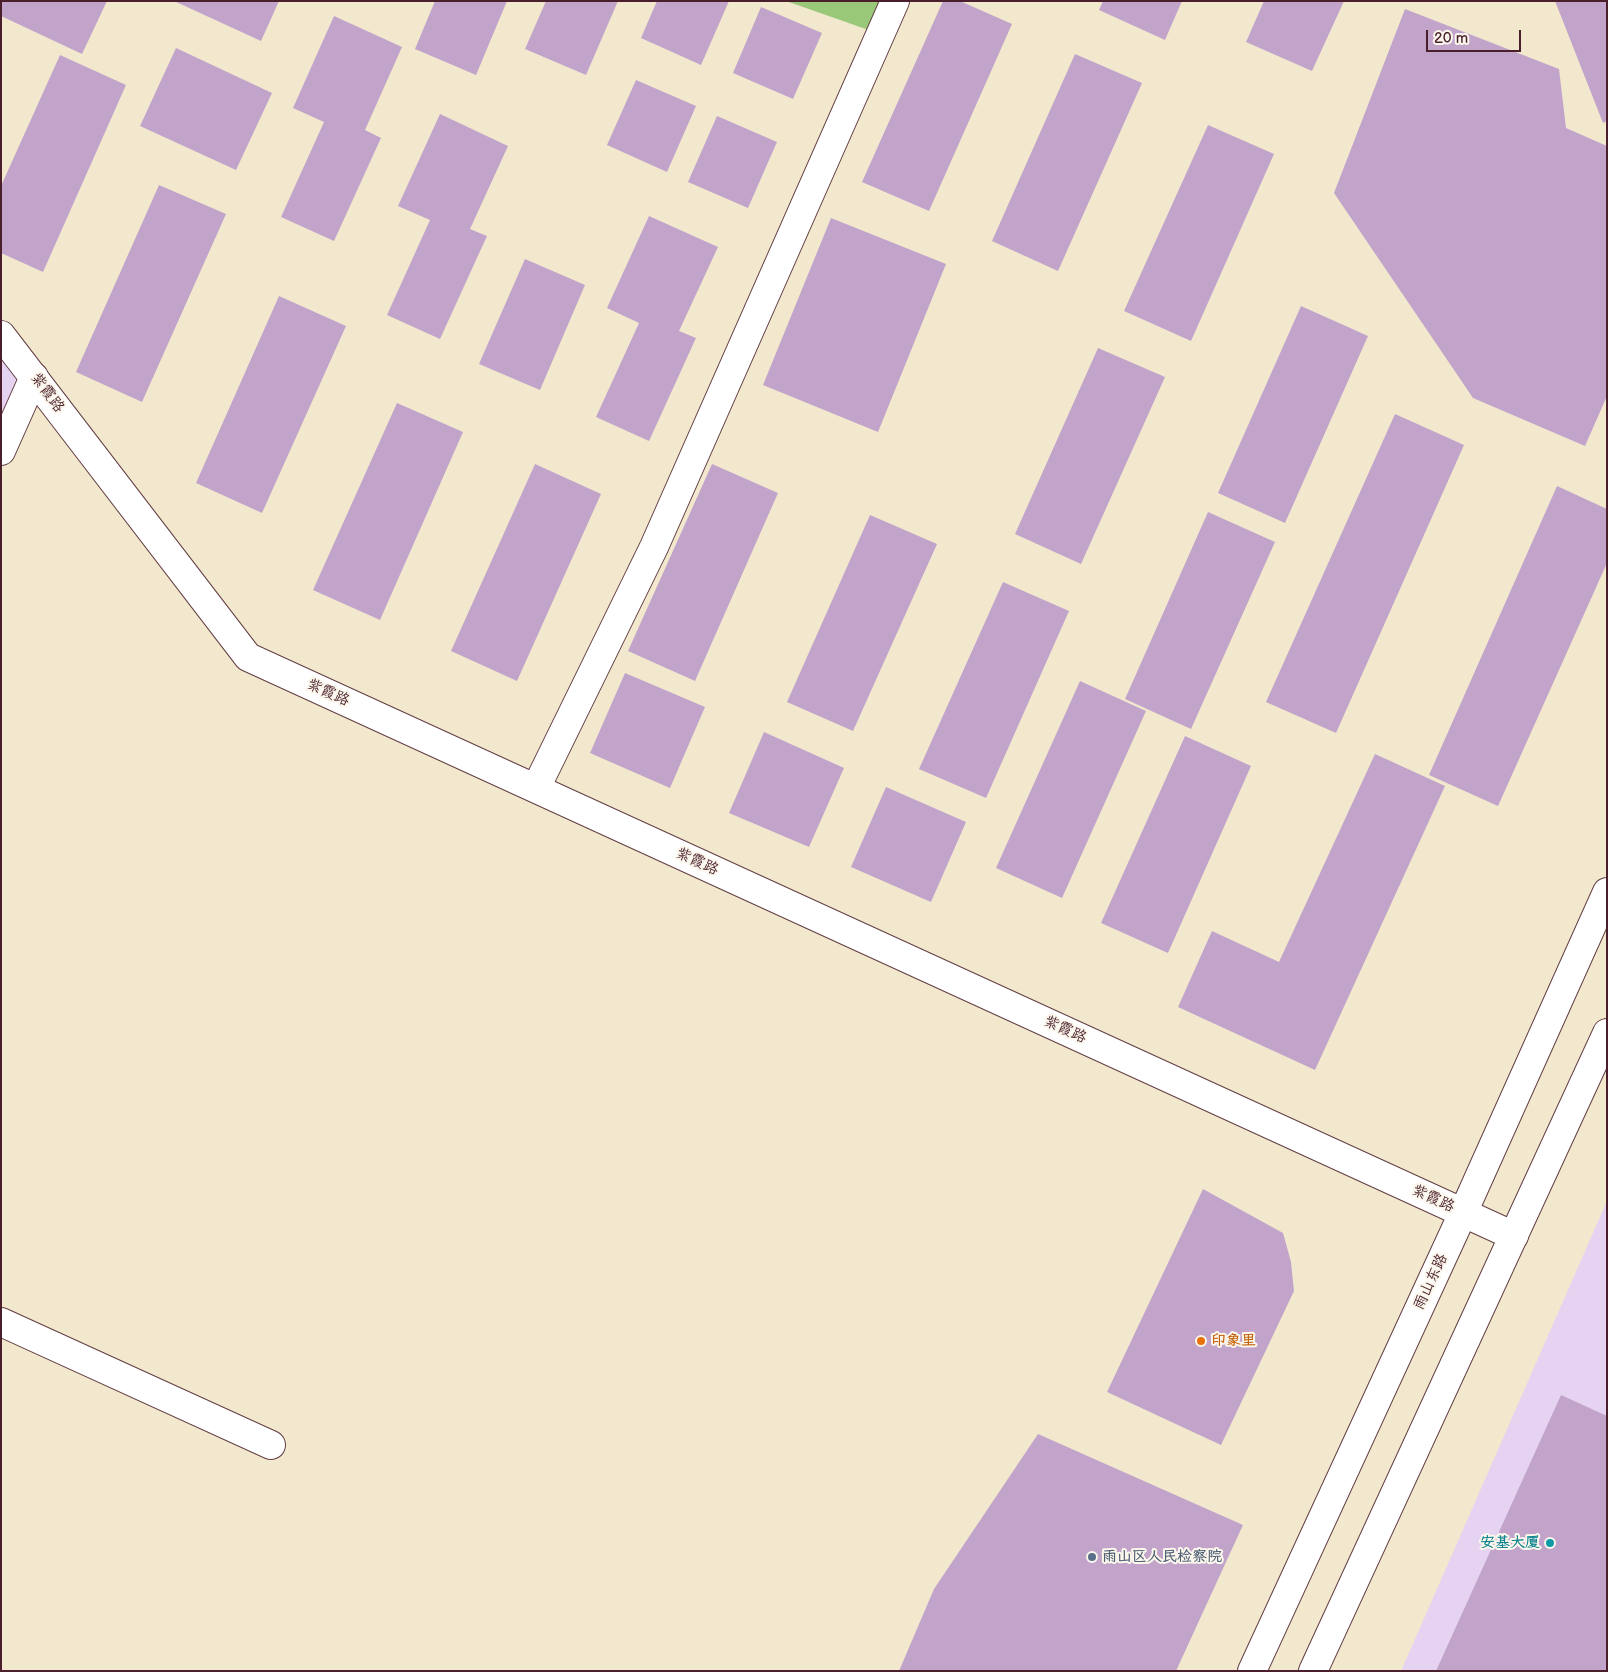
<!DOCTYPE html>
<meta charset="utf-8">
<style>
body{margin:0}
#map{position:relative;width:1608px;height:1672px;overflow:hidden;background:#f1e8ce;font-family:"Balsamiq Sans",sans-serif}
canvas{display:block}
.frame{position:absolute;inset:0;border:2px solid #4a1f2b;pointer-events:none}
.scale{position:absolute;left:1426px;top:30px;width:95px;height:22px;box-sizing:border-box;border:2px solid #4a1f2b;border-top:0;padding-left:6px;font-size:15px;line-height:18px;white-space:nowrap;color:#4a1f2b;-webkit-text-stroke:4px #fbf7ec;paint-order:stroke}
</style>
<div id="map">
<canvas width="1608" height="1672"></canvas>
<div class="frame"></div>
<div class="scale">20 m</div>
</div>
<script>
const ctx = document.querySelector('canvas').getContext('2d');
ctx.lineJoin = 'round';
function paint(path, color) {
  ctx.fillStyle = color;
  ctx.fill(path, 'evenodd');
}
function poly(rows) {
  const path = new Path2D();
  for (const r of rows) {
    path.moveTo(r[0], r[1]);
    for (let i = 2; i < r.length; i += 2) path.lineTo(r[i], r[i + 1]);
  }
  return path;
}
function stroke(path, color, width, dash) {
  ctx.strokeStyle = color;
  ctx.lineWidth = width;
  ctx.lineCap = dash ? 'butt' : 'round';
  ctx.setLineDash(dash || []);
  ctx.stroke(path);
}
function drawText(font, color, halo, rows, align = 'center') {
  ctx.font = font + ' "Balsamiq Sans","LXGW WenKai TC",sans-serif';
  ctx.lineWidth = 4;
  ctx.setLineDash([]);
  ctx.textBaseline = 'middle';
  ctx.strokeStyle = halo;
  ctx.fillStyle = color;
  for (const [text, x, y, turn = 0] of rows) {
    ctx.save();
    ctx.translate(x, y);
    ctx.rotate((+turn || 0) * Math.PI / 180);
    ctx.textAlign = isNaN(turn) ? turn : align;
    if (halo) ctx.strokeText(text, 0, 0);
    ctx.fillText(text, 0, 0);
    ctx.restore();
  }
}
const built = poly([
 [1,335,34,377,1,451],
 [1607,1201,1607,1671,1401,1671]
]);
const green = poly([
 [786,1,895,1,880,34]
]);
const building = poly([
 [1,1,107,1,82,54,1,16],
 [174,1,279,1,261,41],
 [435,1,507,1,476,75,415,49],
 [546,1,618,1,586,75,525,49],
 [657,1,729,1,701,65,641,38],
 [943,1,960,1,1012,24,929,211,862,182],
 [1103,1,1182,1,1165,40,1099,10],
 [1264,1,1344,1,1312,71,1246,42],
 [1555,1,1607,1,1607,121,1603,123],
 [761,7,822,33,793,99,733,73],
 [1405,9,1559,69,1566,128,1607,146,1607,396,1585,446,1473,398,1334,193],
 [334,16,402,47,365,130,381,138,334,241,281,217,324,122,293,108],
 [176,48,272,93,236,170,140,126],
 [1075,54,1142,83,1058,271,992,241],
 [60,55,126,85,43,272,1,253,1,186],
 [636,80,696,106,667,172,607,145],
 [440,114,508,146,470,229,487,236,440,339,387,315,430,220,398,206],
 [717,116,777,142,748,208,688,182],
 [1208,125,1274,154,1191,341,1124,311],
 [159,185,226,214,142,402,76,372],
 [649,216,718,247,679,331,696,338,649,441,596,417,639,323,607,308],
 [831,218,946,264,878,432,763,385],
 [525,259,585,285,540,390,479,364],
 [279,296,346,326,262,513,196,483],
 [1301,306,1368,336,1285,523,1218,493],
 [1098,348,1165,377,1081,564,1015,534],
 [397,403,463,432,380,620,313,590],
 [1395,414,1464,445,1336,733,1266,702],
 [535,464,601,494,517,681,451,651],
 [712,464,778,493,695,681,628,651],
 [1557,486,1607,509,1607,563,1498,806,1429,775],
 [1208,512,1275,542,1191,729,1125,699],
 [870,515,937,544,853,731,787,702],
 [1003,582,1069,611,986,798,919,769],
 [625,673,705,707,670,788,590,753],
 [1080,681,1146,711,1062,898,996,868],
 [764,732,844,768,809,847,729,813],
 [1185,736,1251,766,1168,953,1101,923],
 [1375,754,1445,786,1315,1070,1178,1007,1212,931,1279,962],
 [886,787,966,822,931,902,851,867],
 [1203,1189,1283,1233,1291,1262,1294,1291,1221,1445,1107,1392],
 [1561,1395,1607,1416,1607,1671,1436,1671],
 [1038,1434,1243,1525,1176,1671,899,1671,934,1589]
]);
const street = poly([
 [1,451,34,377],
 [536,788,654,547,895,1],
 [1,1322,271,1445]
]);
const secondary = poly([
 [1,335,248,657,1514,1236]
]);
const primary = poly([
 [1252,1671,1463,1213,1607,892],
 [1313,1671,1607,1033]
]);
const markers = [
 [1201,1341,5,"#e8710a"],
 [1550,1543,5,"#0f9aa8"],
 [1092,1557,5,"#5c6f8a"]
];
const streetNames = [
 ["紫霞路",47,393,53],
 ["紫霞路",328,693,24],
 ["紫霞路",697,862,25],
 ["紫霞路",1065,1030,25],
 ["紫霞路",1433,1199,25],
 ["雨山东路",1431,1282,-65]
];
const foodNames = [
 ["印象里",1211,1341]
];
const cultureNames = [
 ["安基大厦",1540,1543]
];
const serviceNames = [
 ["雨山区人民检察院",1102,1557]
];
paint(built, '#e5d3f1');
paint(green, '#99c978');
paint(building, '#c2a4cb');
stroke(street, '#633d43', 30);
stroke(secondary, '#633d43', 30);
stroke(primary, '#633d43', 30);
stroke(street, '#fff', 28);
stroke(secondary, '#fff', 28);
stroke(primary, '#fff', 28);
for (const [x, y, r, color] of markers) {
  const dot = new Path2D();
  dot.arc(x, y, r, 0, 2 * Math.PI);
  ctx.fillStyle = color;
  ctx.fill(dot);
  stroke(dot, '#fbf7ec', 2);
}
drawText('15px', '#4a1f2b', '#fbf7ec', streetNames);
drawText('bold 15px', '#c56008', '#fbf7ec', foodNames, 'left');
drawText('bold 15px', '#0d838f', '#fbf7ec', cultureNames, 'right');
drawText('bold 15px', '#4e5e75', '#fbf7ec', serviceNames, 'left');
</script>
